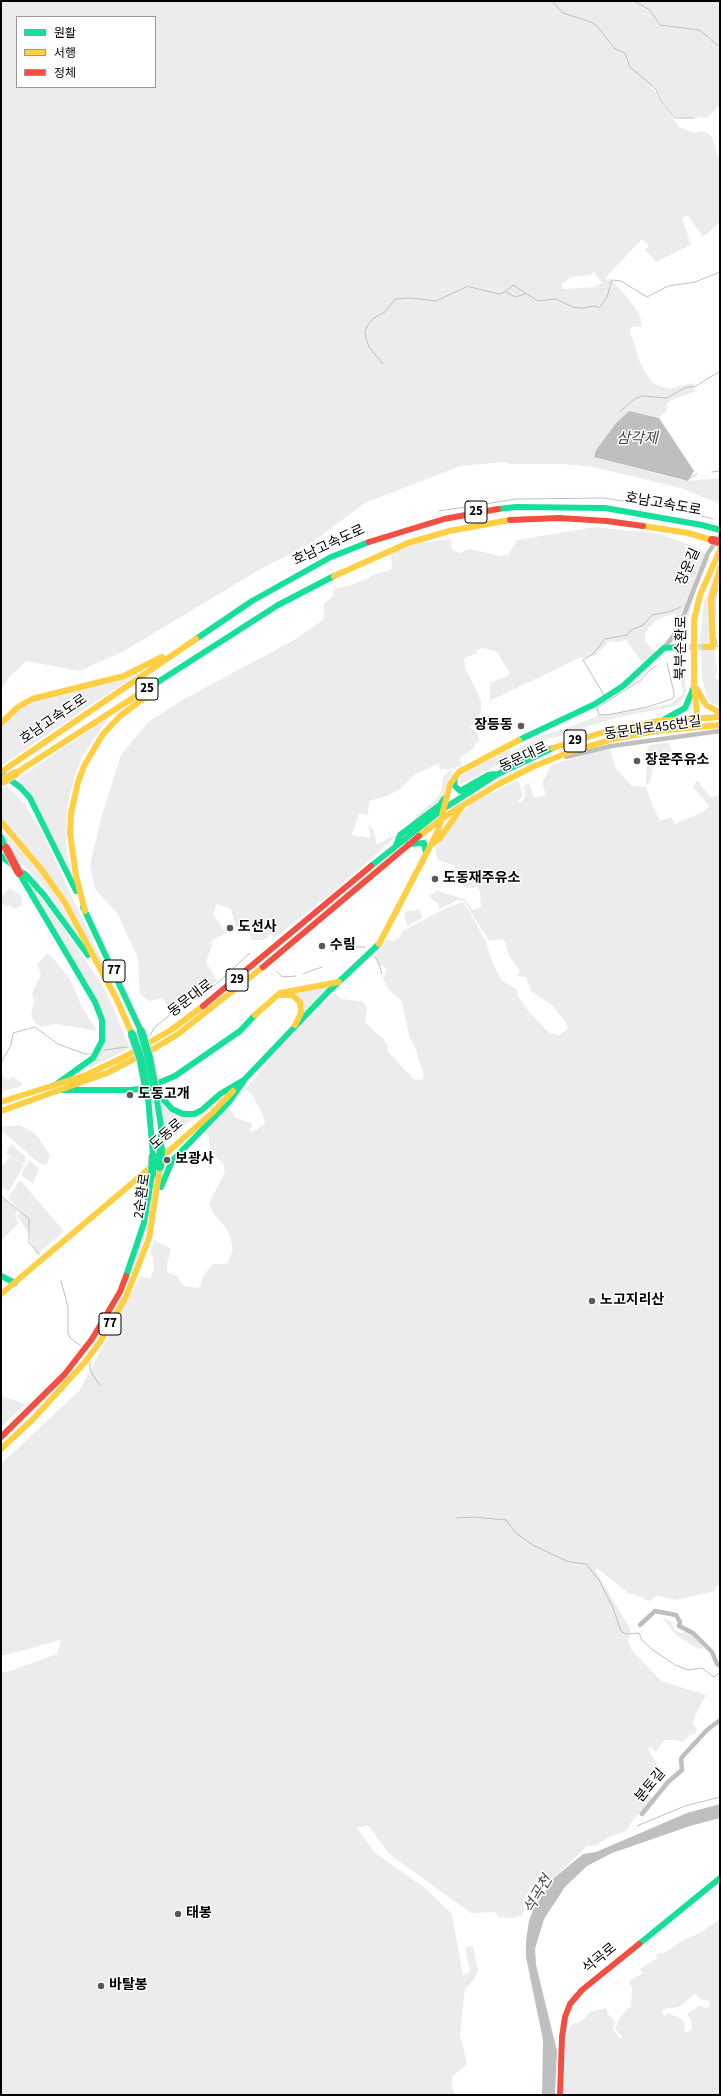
<!DOCTYPE html>
<meta charset="utf-8">
<style>
body{margin:0}
#map{position:relative;width:721px;height:2096px;overflow:hidden;background:#fff;font-family:"Source Sans 3","Noto Sans KR",sans-serif}
canvas{display:block}
.frame{position:absolute;inset:0;border:2px solid #000;pointer-events:none}
.legend{position:absolute;left:16px;top:16px;width:140px;height:72px;box-sizing:border-box;background:#fff;border:1px solid #999;margin:0;padding:5px 7px;list-style:none;font-size:12px;color:#000}
.legend li{display:flex;align-items:center;gap:8px;height:20px}
.legend b{width:20px;border:1px solid #999}
</style>
<div id="map">
<canvas width="721" height="2096"></canvas>
<div class="frame"></div>
<ul class="legend">
<li><b style="height:5px;background:#16e098"></b>원활</li>
<li><b style="height:5px;background:#ffcf43"></b>서행</li>
<li><b style="height:5px;background:#f24e42"></b>정체</li>
</ul>
</div>
<script>
const ctx = document.querySelector('canvas').getContext('2d');
ctx.lineJoin = 'round';
function paint(path, color) {
  ctx.fillStyle = color;
  ctx.fill(path, 'evenodd');
}
function poly(rows) {
  const path = new Path2D();
  for (const r of rows) {
    path.moveTo(r[0], r[1]);
    for (let i = 2; i < r.length; i += 2) path.lineTo(r[i], r[i + 1]);
  }
  return path;
}
function stroke(path, color, width, dash) {
  ctx.strokeStyle = color;
  ctx.lineWidth = width;
  ctx.lineCap = dash ? 'butt' : 'round';
  ctx.setLineDash(dash || []);
  ctx.stroke(path);
}
function drawText(font, color, halo, rows, align = 'center') {
  ctx.font = font + ' "Source Sans 3","Noto Sans KR",sans-serif';
  ctx.lineWidth = 3;
  ctx.setLineDash([]);
  ctx.textBaseline = 'middle';
  ctx.strokeStyle = halo;
  ctx.fillStyle = color;
  for (const [text, x, y, turn = 0] of rows) {
    ctx.save();
    ctx.translate(x, y);
    ctx.rotate((+turn || 0) * Math.PI / 180);
    ctx.textAlign = isNaN(turn) ? turn : align;
    if (halo) ctx.strokeText(text, 0, 0);
    ctx.fillText(text, 0, 0);
    ctx.restore();
  }
}
const green = poly([
 [1,1,720,1,720,105,707,118,699,116,698,118,675,117,664,103,654,85,652,87,679,127,694,133,701,131,708,133,713,139,718,157,720,157,720,222,703,237,688,215,682,218,691,245,656,262,645,250,649,246,642,239,606,277,606,280,610,278,625,295,640,315,642,326,631,327,630,331,640,363,649,378,654,384,669,389,692,383,696,391,671,400,667,404,666,412,659,418,629,411,616,423,596,450,594,457,677,479,688,481,720,478,720,504,681,488,593,467,564,464,510,464,504,462,460,466,365,503,311,543,264,567,124,651,79,671,27,661,10,676,1,690],
 [17,17,155,17,155,87,17,87],
 [594,272,602,283,594,287,563,289,561,285,571,277,590,275],
 [595,527,661,534,702,550,705,555,678,625,676,613,658,619,648,628,645,634,645,641,653,650,658,651,644,665,626,640,619,642,610,641,594,657,592,654,582,659,581,657,490,701,490,683,508,676,509,672,497,652,492,650,482,648,478,650,476,654,466,657,464,661,465,667,481,701,481,712,470,728,478,734,479,742,476,742,474,748,460,758,462,766,445,770,444,768,441,770,438,764,414,775,400,789,387,796,369,801,368,815,359,813,352,835,369,838,371,836,368,827,370,826,374,831,377,845,392,836,398,835,335,890,275,938,271,934,264,940,252,940,246,927,236,927,231,909,217,904,213,914,226,933,211,941,212,946,206,962,217,981,211,987,201,989,188,999,181,998,174,1009,168,1007,163,998,149,1001,140,994,138,958,117,913,95,889,90,865,102,815,121,755,148,722,184,699,296,639,324,619,324,604,333,596,334,589,354,584,381,572,391,570,392,562,390,553,421,543,451,539,452,549,455,551,460,553,470,549,500,556,509,554,517,540],
 [708,557,710,558,697,587,685,629,683,649,686,691,685,696,676,706,619,717,592,725,568,734,548,739,460,785,459,778,465,773,510,749,512,752,543,735,567,728,598,716,670,704,682,695,683,692,674,649,681,645,676,644,673,638],
 [715,575,709,644,714,649,717,671,715,678,720,680,720,706,712,704,707,697,702,677,700,640,704,602],
 [146,668,1,766,1,727,16,712,35,701],
 [110,716,83,755,75,775,67,809,66,846,72,877,32,795,18,779],
 [669,742,672,752,655,754,650,783,646,785,647,749,650,745],
 [610,748,615,767,632,786,646,787,652,805,660,821,671,817,675,824,705,811,709,806,693,787,697,780,710,797,720,796,720,1585,715,1587,716,1591,676,1600,657,1596,649,1601,635,1594,629,1594,597,1568,595,1570,631,1630,628,1641,631,1649,661,1681,706,1695,695,1716,693,1724,697,1730,695,1734,691,1734,683,1742,672,1740,664,1740,656,1752,651,1747,648,1748,651,1755,657,1763,651,1773,649,1787,652,1801,632,1821,627,1830,607,1838,597,1845,587,1846,554,1878,550,1884,545,1882,536,1882,523,1899,525,1910,521,1916,510,1918,499,1917,494,1912,471,1913,389,1854,368,1825,357,1828,374,1852,425,1888,452,1914,463,1976,470,1971,465,1948,469,1946,473,1947,478,1970,473,1981,465,1989,460,2034,467,2064,452,2077,452,2088,455,2095,1,2095,1,1672,7,1672,57,1654,61,1640,1,1656,1,1464,79,1391,141,1276,150,1279,154,1268,153,1257,150,1252,154,1240,171,1249,167,1264,167,1272,177,1276,183,1286,198,1288,201,1285,203,1276,213,1264,224,1264,228,1262,233,1249,229,1234,226,1228,213,1213,209,1203,225,1172,223,1163,218,1159,210,1148,209,1137,204,1131,228,1107,236,1118,252,1123,252,1126,249,1129,251,1132,263,1126,265,1122,263,1115,253,1096,245,1089,282,1046,334,993,341,999,362,1001,365,1004,367,1008,365,1021,368,1026,383,1038,388,1046,388,1052,414,1079,422,1080,424,1076,415,1047,409,1036,403,1006,401,1000,388,989,383,978,387,969,379,964,374,957,382,949,386,939,393,941,399,938,403,931,446,908,462,902,470,912,486,942,493,964,502,981,517,989,518,996,529,1012,549,1033,560,1035,568,1028,566,1023,552,1005,531,991,526,977,517,976,520,971,509,956,505,941,501,939,489,941,464,901,458,900,439,909,439,904,428,896,435,893,435,890,464,899,473,910,481,907,480,892,477,887,466,888,462,885,462,880,455,875,455,866,438,860,436,854,436,848,447,828,471,803,518,780,523,794,518,802,521,803,526,795,523,786,529,783,534,798,546,795,542,783,551,765],
 [450,770,453,772,449,778,442,797,438,804,408,827,417,815,437,798,441,792,443,777],
 [7,786,26,806,40,828,109,976,61,893,1,820,1,789],
 [1,829,35,866,53,891,76,931,41,882,14,856],
 [24,877,37,889,105,989,130,1048,85,1070,96,1060,103,1021],
 [10,888,21,896,22,905,14,909,10,905,5,907,1,902,1,897],
 [420,910,422,918,407,926,404,913,408,911],
 [47,954,52,957,70,979,82,1007,97,1031,56,1024,40,1027,34,1022,31,1014,34,1002,32,993,41,974,37,964],
 [328,986,329,987,304,1013,303,1001,294,991],
 [1,1076,9,1080,13,1076,23,1084,20,1087,1,1091],
 [161,1103,169,1109,203,1113,185,1125,163,1147],
 [19,1125,35,1133,50,1155,46,1165,39,1163,1,1130,1,1127],
 [11,1144,26,1157,24,1164,6,1153],
 [10,1156,24,1165,9,1191,1,1187,1,1164,4,1165],
 [30,1160,39,1169,33,1184,22,1176,22,1172],
 [20,1180,64,1231,36,1255,28,1232,17,1216,21,1212,8,1198],
 [1,1196,18,1211,15,1215,19,1223,1,1241],
 [1,1396,26,1404,1,1427],
 [662,1617,673,1623,674,1629,680,1633,689,1631,704,1648,698,1649,676,1635],
 [720,1919,720,2095,564,2095,567,2032,573,2024,582,2021,590,2012,606,2008,608,2014,615,2022,613,2029,620,2038,622,2037,615,2028,620,2018,627,2009,631,2007,632,1988,629,1981,643,1973,640,1969,657,1958,656,1954,666,1952,683,1940,698,1934],
 [695,1994,702,2000,709,2001,710,2005,707,2009,700,2005,687,2014,691,2020,692,2028,687,2033,684,2030,685,2024,682,2019,668,2013,664,2016,661,2012,664,2009,679,2007]
]);
const water = poly([
 [629,411,659,418,694,471,688,481,594,457,596,450,616,423],
 [720,1804,720,1818,690,1826,612,1853,587,1866,565,1887,544,1919,535,1949,536,1965,557,2051,555,2095,542,2095,543,2040,526,1957,526,1941,529,1921,533,1910,554,1878,583,1854,596,1852,687,1813]
]);
const stream = poly([
 [552,1,563,13,591,22,597,26,615,49,625,53,630,67,655,88,662,102,675,118,694,118],
 [634,1,650,10,660,25,699,30,720,47],
 [470,287,499,294,505,292,513,285,538,301,556,299,573,307,582,308,595,306,600,308],
 [506,292,515,297,525,294],
 [601,306,607,297,612,280,621,281,647,297,668,286,695,282,720,272],
 [383,364,369,347,366,338,365,331,368,325,374,318,385,312,395,299,411,298,436,301,468,286],
 [620,412,634,399,642,396,667,398,684,388,696,386,720,371],
 [712,472,720,471],
 [690,478,697,474],
 [439,511,517,499,604,498,675,509,713,519],
 [715,617,715,600,718,588],
 [716,638,717,646,720,647],
 [656,666,650,670,641,680,597,708,599,715,612,714,647,707,672,699,674,697,674,693,667,663],
 [604,695,583,660,593,654,605,639,627,635,631,630,643,625,652,615,668,612,681,607],
 [332,952,338,947,365,947],
 [375,957,379,964,382,974],
 [276,971,282,977,296,976],
 [303,974,322,967],
 [150,1036,154,1028,172,1013,182,999,188,1000,201,990,212,988,250,953],
 [104,1050,127,1047],
 [1,1063,11,1045,13,1033,35,1027,58,1044,85,1054,90,1054],
 [1,1196,29,1219,29,1242,40,1255],
 [61,1281,68,1307,68,1332,70,1338,81,1346],
 [90,1363,90,1370,100,1386],
 [456,1518,474,1517,506,1520,516,1533,533,1545,562,1559,570,1562,586,1564,599,1580,613,1608,621,1631,626,1634,639,1633,642,1640,653,1650,675,1665,688,1670,702,1668,714,1677,720,1672],
 [637,1826,685,1806,720,1797]
]);
const secondaryTunnel = poly([
 [680,647,705,647]
]);
const street = poly([
 [664,648,678,630,708,553,720,536],
 [566,757,611,746,720,731],
 [640,1625,655,1611,676,1615,680,1622,679,1626,693,1633,712,1652,717,1664,720,1666],
 [642,1814,668,1782,682,1770,681,1759,683,1756,707,1730,720,1720]
]);
const fast = poly([
 [498,509,516,507,605,508,702,525,720,530],
 [196,639,252,601,331,557,369,542],
 [150,687,278,605,334,576],
 [665,719,685,708,694,687],
 [519,740,595,704,623,686,664,648,680,647],
 [2,774,20,787,30,798,76,891],
 [455,777,454,785,460,791,488,775,494,774],
 [1,837,6,848],
 [409,844,424,843,426,853],
 [396,845,400,835,440,805,444,799],
 [1,856,27,876,44,895,88,955],
 [371,866,443,809,498,774,553,748],
 [19,873,95,1002,102,1020,102,1041,93,1058,58,1083],
 [83,907,141,1031],
 [243,1081,328,992,379,944],
 [62,1090,130,1090,140,1089,163,1081,175,1076,240,1031,255,1015],
 [156,1091,172,1109,183,1114,194,1114,202,1110,220,1094,242,1081],
 [156,1095,161,1126,161,1149],
 [148,1097,153,1156],
 [161,1187,172,1161,229,1102,245,1079],
 [1,1276,15,1283],
 [126,1276,144,1223,152,1174],
 [639,1944,720,1878]
]);
const slow = poly([
 [643,526,688,533,712,540],
 [334,576,408,543,449,531,510,520],
 [705,647,713,647,711,599,720,568],
 [696,688,706,705,720,713],
 [1,723,18,707,32,699,124,676,162,657],
 [698,723,694,685,694,620,700,595,720,550],
 [553,748,601,733,658,721,720,717],
 [1,772,196,639],
 [16,773,150,687],
 [1,822,41,869,65,903,117,1000,132,1034],
 [419,836,450,813,497,785,532,767,567,753,613,739,656,731,720,725],
 [431,845,440,838,461,808],
 [85,911,76,876,70,833,71,813,78,782,84,766,103,734,120,716,148,695],
 [379,944,438,831,450,784,459,772,519,740],
 [280,995,292,995,300,1002,301,1013,295,1025],
 [255,1015,280,993,339,982],
 [1,1102,86,1075,124,1057,171,1030,203,1006],
 [1,1111,107,1073,155,1048,178,1034,263,967],
 [1,1294,137,1179,212,1113,233,1091],
 [1,1449,34,1418,85,1362,100,1342,126,1297,149,1238,160,1167]
]);
const jam = poly([
 [510,520,559,518,607,521,643,526],
 [369,542,444,519,498,509],
 [263,967,419,836],
 [203,1006,371,866],
 [1,1437,64,1375,92,1339,120,1292,126,1276],
 [560,2095,562,2037,565,2017,570,2004,582,1990,639,1944]
]);
const fastBridge = poly([
 [141,1031,149,1058,156,1095],
 [132,1034,141,1060,148,1097],
 [160,1167,161,1149],
 [152,1174,153,1156]
]);
const slowBridge = poly([
 [1,782,16,773]
]);
const jamBridge = poly([
 [712,540,720,542],
 [6,848,19,873]
]);
const markers = [
 [521,726,4,"#595959"],
 [637,761,4,"#595959"],
 [435,879,4,"#595959"],
 [230,928,4,"#595959"],
 [322,946,4,"#595959"],
 [130,1095,4,"#595959"],
 [167,1160,4,"#595959"],
 [592,1301,4,"#595959"],
 [178,1914,4,"#595959"],
 [101,1986,4,"#595959"]
];
const shields = [
 [476,512,22],
 [147,689,22],
 [575,741,22],
 [114,971,22],
 [237,980,22],
 [110,1324,22]
];
const shieldNames = [
 ["25",476,512],
 ["25",147,689],
 ["29",575,741],
 ["77",114,971],
 ["29",237,980],
 ["77",110,1324]
];
const streetNames = [
 ["호남고속도로",663,505,10],
 ["호남고속도로",329,546,-25],
 ["장운길",689,567,-66],
 ["북부순환로",682,648,-89],
 ["호남고속도로",54,720,-34],
 ["동문대로456번길",653,729,-8],
 ["동문대로",524,758,-25],
 ["동문대로",191,999,-37],
 ["도동로",167,1135,-41],
 ["2순환로",143,1196,-81],
 ["분토길",651,1786,-50],
 ["석곡로",600,1959,-39]
];
const poiNames = [
 ["장등동",513,726,"right"],
 ["장운주유소",645,761],
 ["도동재주유소",443,879],
 ["도선사",238,928],
 ["수림",330,946],
 ["도동고개",138,1095],
 ["보광사",175,1160],
 ["노고지리산",600,1301],
 ["태봉",186,1914],
 ["바탈봉",109,1986]
];
const waterNames = [
 ["삼각제",637,440],
 ["석곡천",539,1895,-59]
];
paint(green, '#ececec');
paint(water, '#bfbfbf');
stroke(stream, '#bfbfbf', 1);
stroke(secondaryTunnel, '#d9d9d9', 6, [6, 3]);
stroke(street, '#bebebe', 4.5);
stroke(fast, '#16e098', 6);
stroke(slow, '#ffcf43', 6);
stroke(jam, '#f24e42', 6);
stroke(fastBridge, '#dbdbdb', 10, []);
stroke(slowBridge, '#dbdbdb', 10, []);
stroke(jamBridge, '#dbdbdb', 10, []);
stroke(fastBridge, '#16e098', 8);
stroke(slowBridge, '#ffcf43', 8);
stroke(jamBridge, '#f24e42', 8);
for (const [x, y, r, color] of markers) {
  const dot = new Path2D();
  dot.arc(x, y, r, 0, 2 * Math.PI);
  ctx.fillStyle = color;
  ctx.fill(dot);
  stroke(dot, '#fff', 1.5);
}
for (const [x, y, w] of shields) {
  const box = new Path2D();
  box.roundRect(x - w / 2, y - 11, w, 22, 3);
  ctx.fillStyle = '#fff';
  ctx.fill(box);
  stroke(box, '#000', 1);
}
drawText('bold 13px', '#000', null, shieldNames);
drawText('14px', '#000', '#fff', streetNames);
drawText('bold 14px', '#000', '#fff', poiNames, 'left');
drawText('italic 15px', '#444', '#fff', waterNames);
</script>
